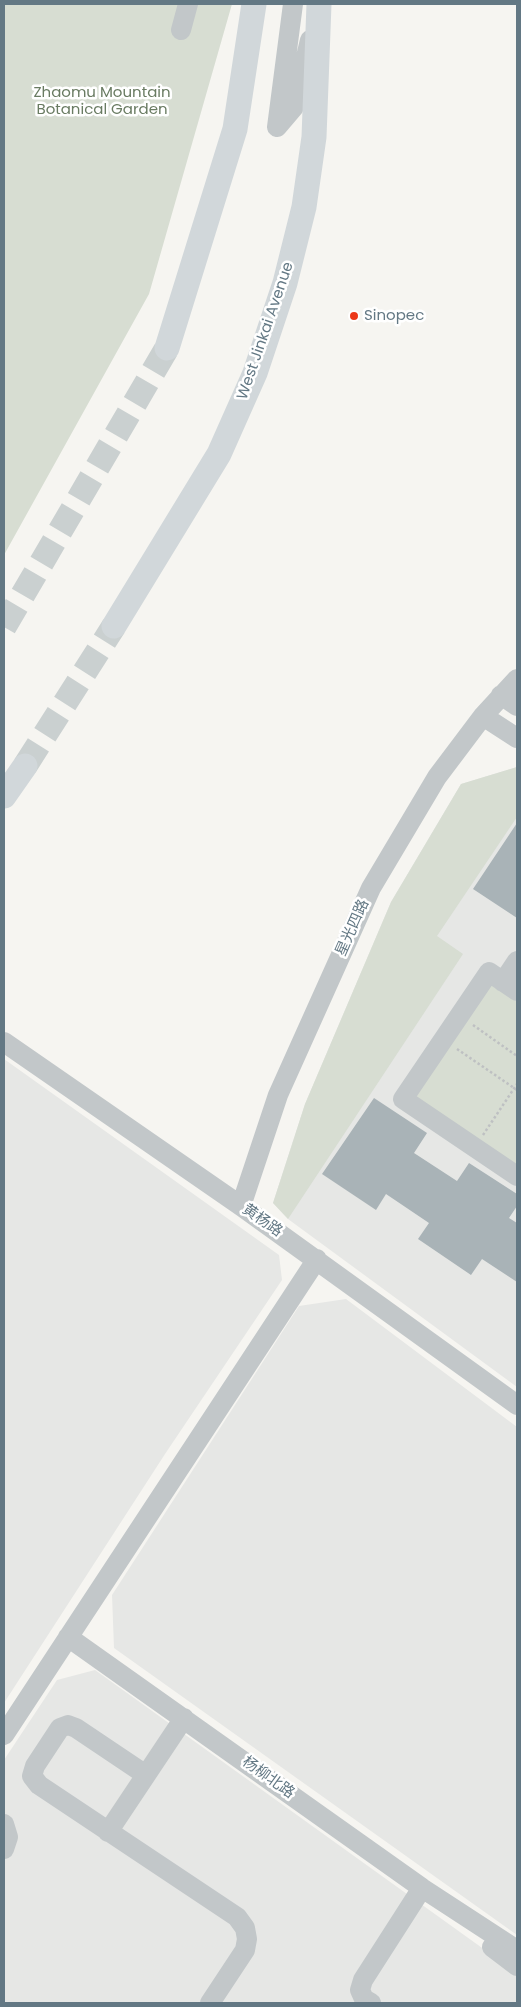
<!DOCTYPE html>
<meta charset="utf-8">
<style>
body{margin:0}
#map{position:relative;width:521px;height:2007px;overflow:hidden;background:#f6f5f1;font-family:Poppins,sans-serif}
canvas{display:block}
.frame{position:absolute;inset:0;border:5px solid #637884;pointer-events:none}
</style>
<div id="map">
<canvas width="521" height="2007"></canvas>
<div class="frame"></div>
</div>
<script>
const ctx = document.querySelector('canvas').getContext('2d');
ctx.lineJoin = 'round';
function paint(path, color) {
  ctx.fillStyle = color;
  ctx.fill(path, 'evenodd');
}
function poly(rows) {
  const path = new Path2D();
  for (const r of rows) {
    path.moveTo(r[0], r[1]);
    for (let i = 2; i < r.length; i += 2) path.lineTo(r[i], r[i + 1]);
  }
  return path;
}
function stroke(path, color, width, dash) {
  ctx.strokeStyle = color;
  ctx.lineWidth = width;
  ctx.lineCap = dash ? 'butt' : 'round';
  ctx.setLineDash(dash || []);
  ctx.stroke(path);
}
function drawText(font, color, halo, rows, align = 'center') {
  ctx.font = font + ' Poppins,"Noto Sans SC",sans-serif';
  ctx.lineWidth = 5;
  ctx.setLineDash([]);
  ctx.textBaseline = 'middle';
  ctx.strokeStyle = halo;
  ctx.fillStyle = color;
  for (const [text, x, y, turn = 0] of rows) {
    ctx.save();
    ctx.translate(x, y);
    ctx.rotate((+turn || 0) * Math.PI / 180);
    ctx.textAlign = isNaN(turn) ? turn : align;
    if (halo) ctx.strokeText(text, 0, 0);
    ctx.fillText(text, 0, 0);
    ctx.restore();
  }
}
const built = poly([
 [517,767,517,1387,288,1219,273,1203,305,1104,391,902,461,784],
 [4,1059,279,1255,282,1280,165,1454,4,1703],
 [346,1299,517,1427,517,1935,114,1648,112,1595,299,1306],
 [95,1670,517,1973,517,2003,4,2003,4,1760,57,1680]
]);
const green = poly([
 [4,4,232,4,149,294,4,555],
 [517,767,517,817,437,936,463,954,288,1219,273,1203,305,1104,391,902,461,784],
 [490,984,517,1002,517,1166,415,1097]
]);
const building = poly([
 [517,823,517,918,473,889],
 [374,1098,427,1133,414,1153,457,1181,469,1163,517,1194,517,1206,509,1218,517,1223,517,1282,482,1259,471,1275,418,1239,429,1223,386,1194,376,1210,322,1174]
]);
const majorTunnel = poly([
 [4,627,167,348],
 [25,766,114,626]
]);
const path = poly([
 [473,1025,517,1056],
 [457,1049,517,1090],
 [483,1135,517,1084]
]);
const minor = poly([
 [181,30,188,4],
 [277,127,294,107,310,40],
 [277,127,293,4],
 [501,695,517,706],
 [483,716,517,738],
 [503,982,517,961],
 [517,991,489,972,403,1099,517,1176],
 [4,1042,241,1206,517,1405],
 [241,1206,278,1095,371,888,437,777,483,716,517,679],
 [68,1637,422,1888,517,1950],
 [4,1735,317,1259],
 [146,1775,76,1728,68,1725,60,1728,35,1766,32,1776,39,1785,237,1917,245,1928,247,1939,245,1950,210,2003],
 [4,1824,8,1837,4,1849],
 [108,1832,184,1718],
 [492,1947,517,1966],
 [371,2003,364,1999,360,1990,363,1980,422,1888]
]);
const major = poly([
 [167,348,235,129,254,4],
 [114,626,219,454,255,373,285,283,304,207,314,137,319,4],
 [4,796,25,766]
]);
const markers = [
 [354,316,5,"#ec381a"]
];
const parkNames = [
 ["Zhaomu Mountain",102,93],
 ["Botanical Garden",102,110]
];
const poiNames = [
 ["Sinopec",364,316]
];
const streetNames = [
 ["West Jinkai Avenue",266,331,-71],
 ["星光四路",353,928,-66],
 ["黄杨路",262,1221,35],
 ["杨柳北路",268,1778,36]
];
paint(built, '#e6e7e5');
paint(green, '#d7ddd2');
paint(building, '#a9b3b7');
stroke(majorTunnel, '#cad0d0', 25, [25, 12]);
stroke(path, '#bec0c2', 2.5, [2.5, 2.5]);
stroke(minor, '#c2c7c9', 20);
stroke(major, '#d1d7da', 25);
for (const [x, y, r, color] of markers) {
  const dot = new Path2D();
  dot.arc(x, y, r, 0, 2 * Math.PI);
  ctx.fillStyle = color;
  ctx.fill(dot);
  stroke(dot, '#fff', 2);
}
drawText('15px', '#697b62', '#fff', parkNames);
drawText('15px', '#637884', '#fff', poiNames, 'left');
drawText('15px', '#637884', '#fff', streetNames);
</script>
